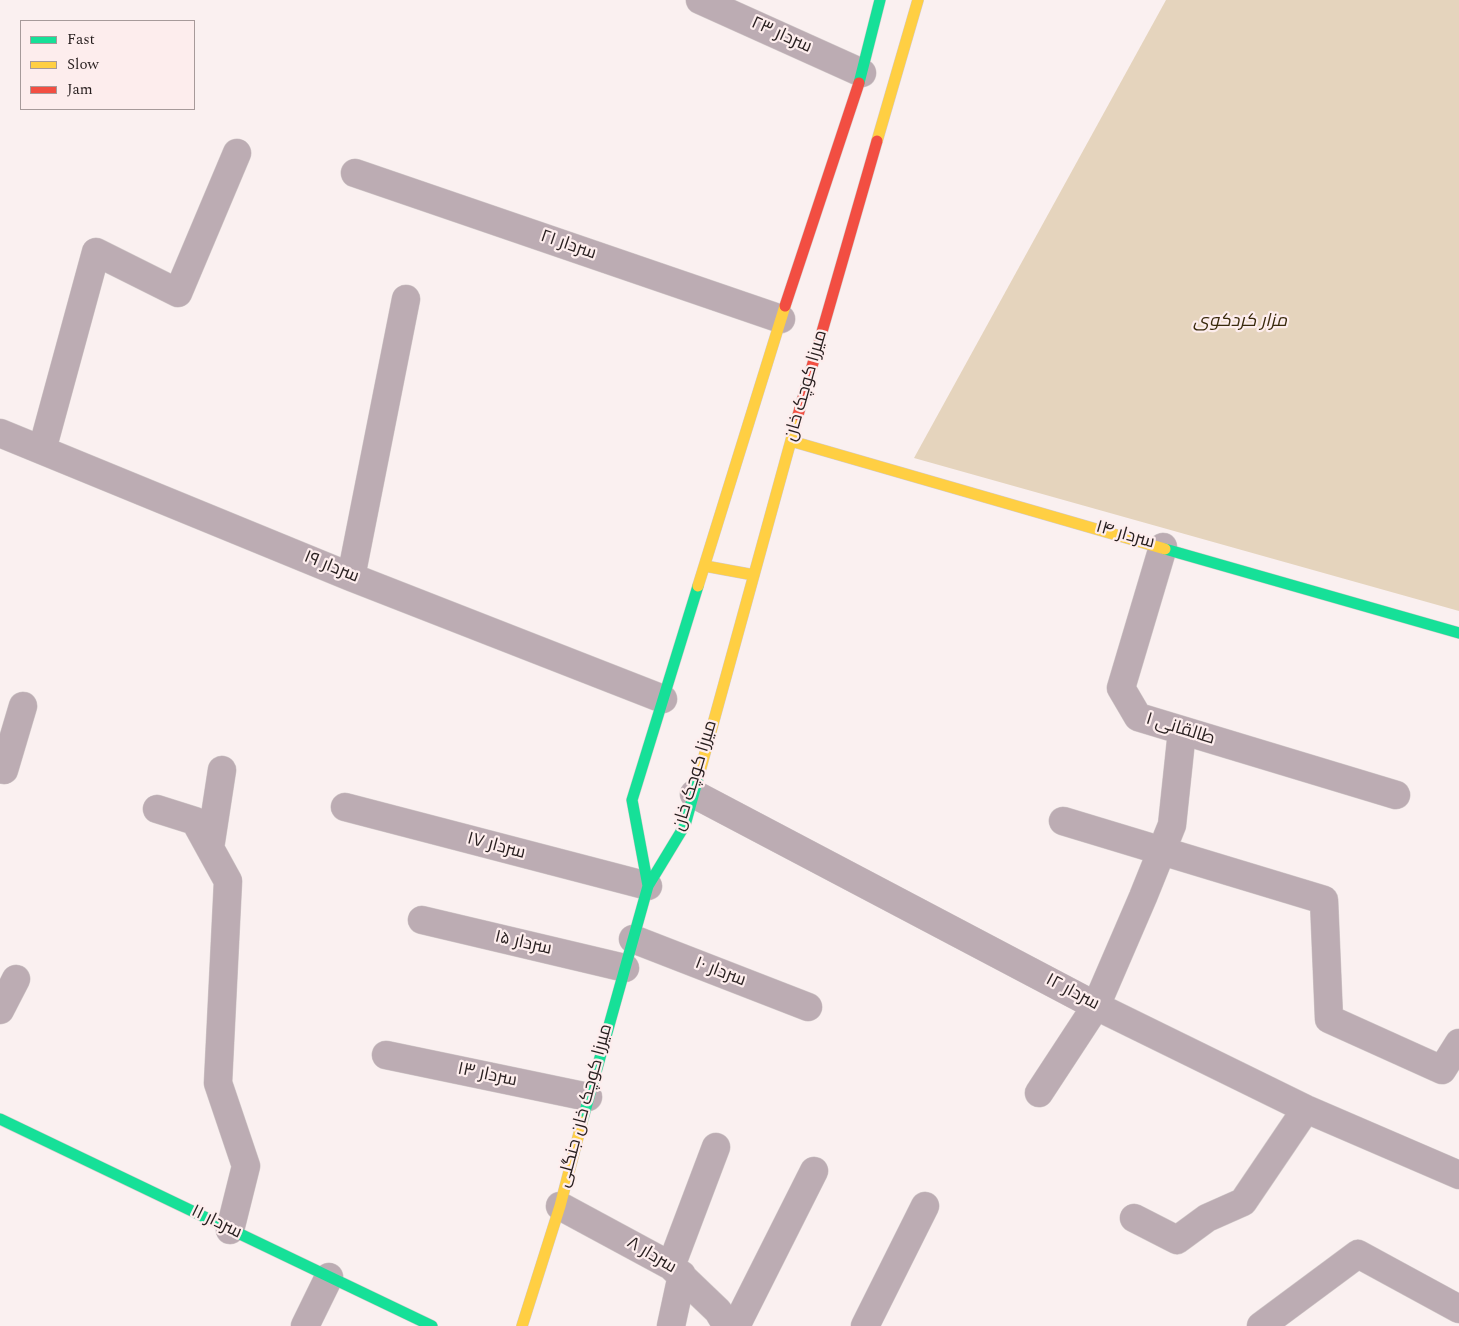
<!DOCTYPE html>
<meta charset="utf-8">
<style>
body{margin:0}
#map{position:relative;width:1459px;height:1326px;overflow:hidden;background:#faf0f0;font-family:Spectral,serif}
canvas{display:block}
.legend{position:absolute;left:20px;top:20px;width:175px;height:90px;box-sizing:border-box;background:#fdeded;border:1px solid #a79a9a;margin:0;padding:6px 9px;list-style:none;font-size:15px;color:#271e1e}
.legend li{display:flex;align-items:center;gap:10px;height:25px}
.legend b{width:25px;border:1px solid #a79a9a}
</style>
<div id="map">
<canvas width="1459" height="1326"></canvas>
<ul class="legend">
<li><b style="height:6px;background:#16e098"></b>Fast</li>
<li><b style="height:6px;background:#ffcf43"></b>Slow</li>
<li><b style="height:6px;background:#f24e42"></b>Jam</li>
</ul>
</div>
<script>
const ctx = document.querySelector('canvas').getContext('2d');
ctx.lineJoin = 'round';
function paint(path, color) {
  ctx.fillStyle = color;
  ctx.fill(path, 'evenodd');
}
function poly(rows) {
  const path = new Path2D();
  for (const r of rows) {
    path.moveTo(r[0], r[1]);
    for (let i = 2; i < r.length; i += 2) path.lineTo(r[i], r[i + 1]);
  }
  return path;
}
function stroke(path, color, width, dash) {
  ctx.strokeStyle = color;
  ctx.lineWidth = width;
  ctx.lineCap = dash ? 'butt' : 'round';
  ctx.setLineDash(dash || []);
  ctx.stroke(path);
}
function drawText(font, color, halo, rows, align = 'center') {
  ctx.font = font + ' Spectral,Cairo,serif';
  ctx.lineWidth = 4.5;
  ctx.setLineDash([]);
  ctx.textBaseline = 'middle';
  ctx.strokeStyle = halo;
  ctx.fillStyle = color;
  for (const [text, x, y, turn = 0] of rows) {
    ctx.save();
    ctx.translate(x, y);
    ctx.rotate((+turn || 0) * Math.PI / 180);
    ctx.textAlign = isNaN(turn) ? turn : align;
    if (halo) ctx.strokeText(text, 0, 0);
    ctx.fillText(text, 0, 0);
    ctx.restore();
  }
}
const green = poly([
 [1166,0,1459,0,1459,611,914,458]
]);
const street = poly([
 [700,0,862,73],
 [355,173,781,319],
 [0,433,351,577,663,699],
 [42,450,96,252,178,293,237,153],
 [1163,547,1121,688,1138,717,1396,795],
 [351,577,406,299],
 [0,769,4,770,23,706],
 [694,794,1096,1006,1306,1109,1459,1175],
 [345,807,648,886],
 [157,809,195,821,228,881,218,1083,246,1166,230,1230],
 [1063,821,1324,900,1329,1019,1442,1070,1459,1043],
 [210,848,222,770],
 [422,920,625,968],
 [633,939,808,1007],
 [0,1010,16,979],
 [386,1055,588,1097],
 [1039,1093,1096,1006,1143,897,1172,825,1182,731],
 [560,1206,671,1266,718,1311,727,1326],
 [1134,1218,1177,1240,1207,1218,1243,1202,1306,1109],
 [671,1266,716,1147],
 [305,1326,329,1277],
 [671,1326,682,1275],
 [736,1326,814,1171],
 [865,1326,925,1206],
 [1261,1326,1358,1254,1459,1309]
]);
const fast = poly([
 [859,83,880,0],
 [1165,549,1459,633],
 [648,886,632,800,698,586],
 [0,1119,432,1326],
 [582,1122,648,886,685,825,700,771]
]);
const slow = poly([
 [877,141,918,0],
 [791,441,1165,549],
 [705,566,754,575],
 [698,586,785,306],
 [700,771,798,415],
 [522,1326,560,1206,582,1122]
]);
const jam = poly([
 [785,306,859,83],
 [798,415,877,141]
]);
const streetNames = [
 ["سردار ۲۳",781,36,24],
 ["سردار ۲۱",568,246,19],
 ["میرزا کوچک خان",807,386,-74],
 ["سردار ۱۴",1125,536,16],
 ["سردار ۱۹",331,568,22],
 ["طالقانی ۱",1180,730,17],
 ["میرزا کوچک خان",696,776,-73],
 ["سردار ۱۷",496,847,15],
 ["سردار ۱۵",523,944,13],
 ["سردار ۱۰",720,973,21],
 ["سردار ۱۲",1072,993,28],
 ["سردار ۱۳",487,1076,12],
 ["میرزا کوچک خان جنگلی",586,1106,-75],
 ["سردار ۱۱",216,1223,26],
 ["سردار ۸",651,1256,31]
];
const parkNames = [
 ["مزار کردکوی",1240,322]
];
paint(green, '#e5d4bd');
stroke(street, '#d3cbcb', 29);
stroke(fast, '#d3cbcb', 12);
stroke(slow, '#d3cbcb', 12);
stroke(jam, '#d3cbcb', 12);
stroke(street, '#bcacb3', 28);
stroke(fast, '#16e098', 11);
stroke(slow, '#ffcf43', 11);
stroke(jam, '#f24e42', 11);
drawText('18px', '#271e1e', '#fdeded', streetNames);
drawText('italic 18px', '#392a0c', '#fdeded', parkNames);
</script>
